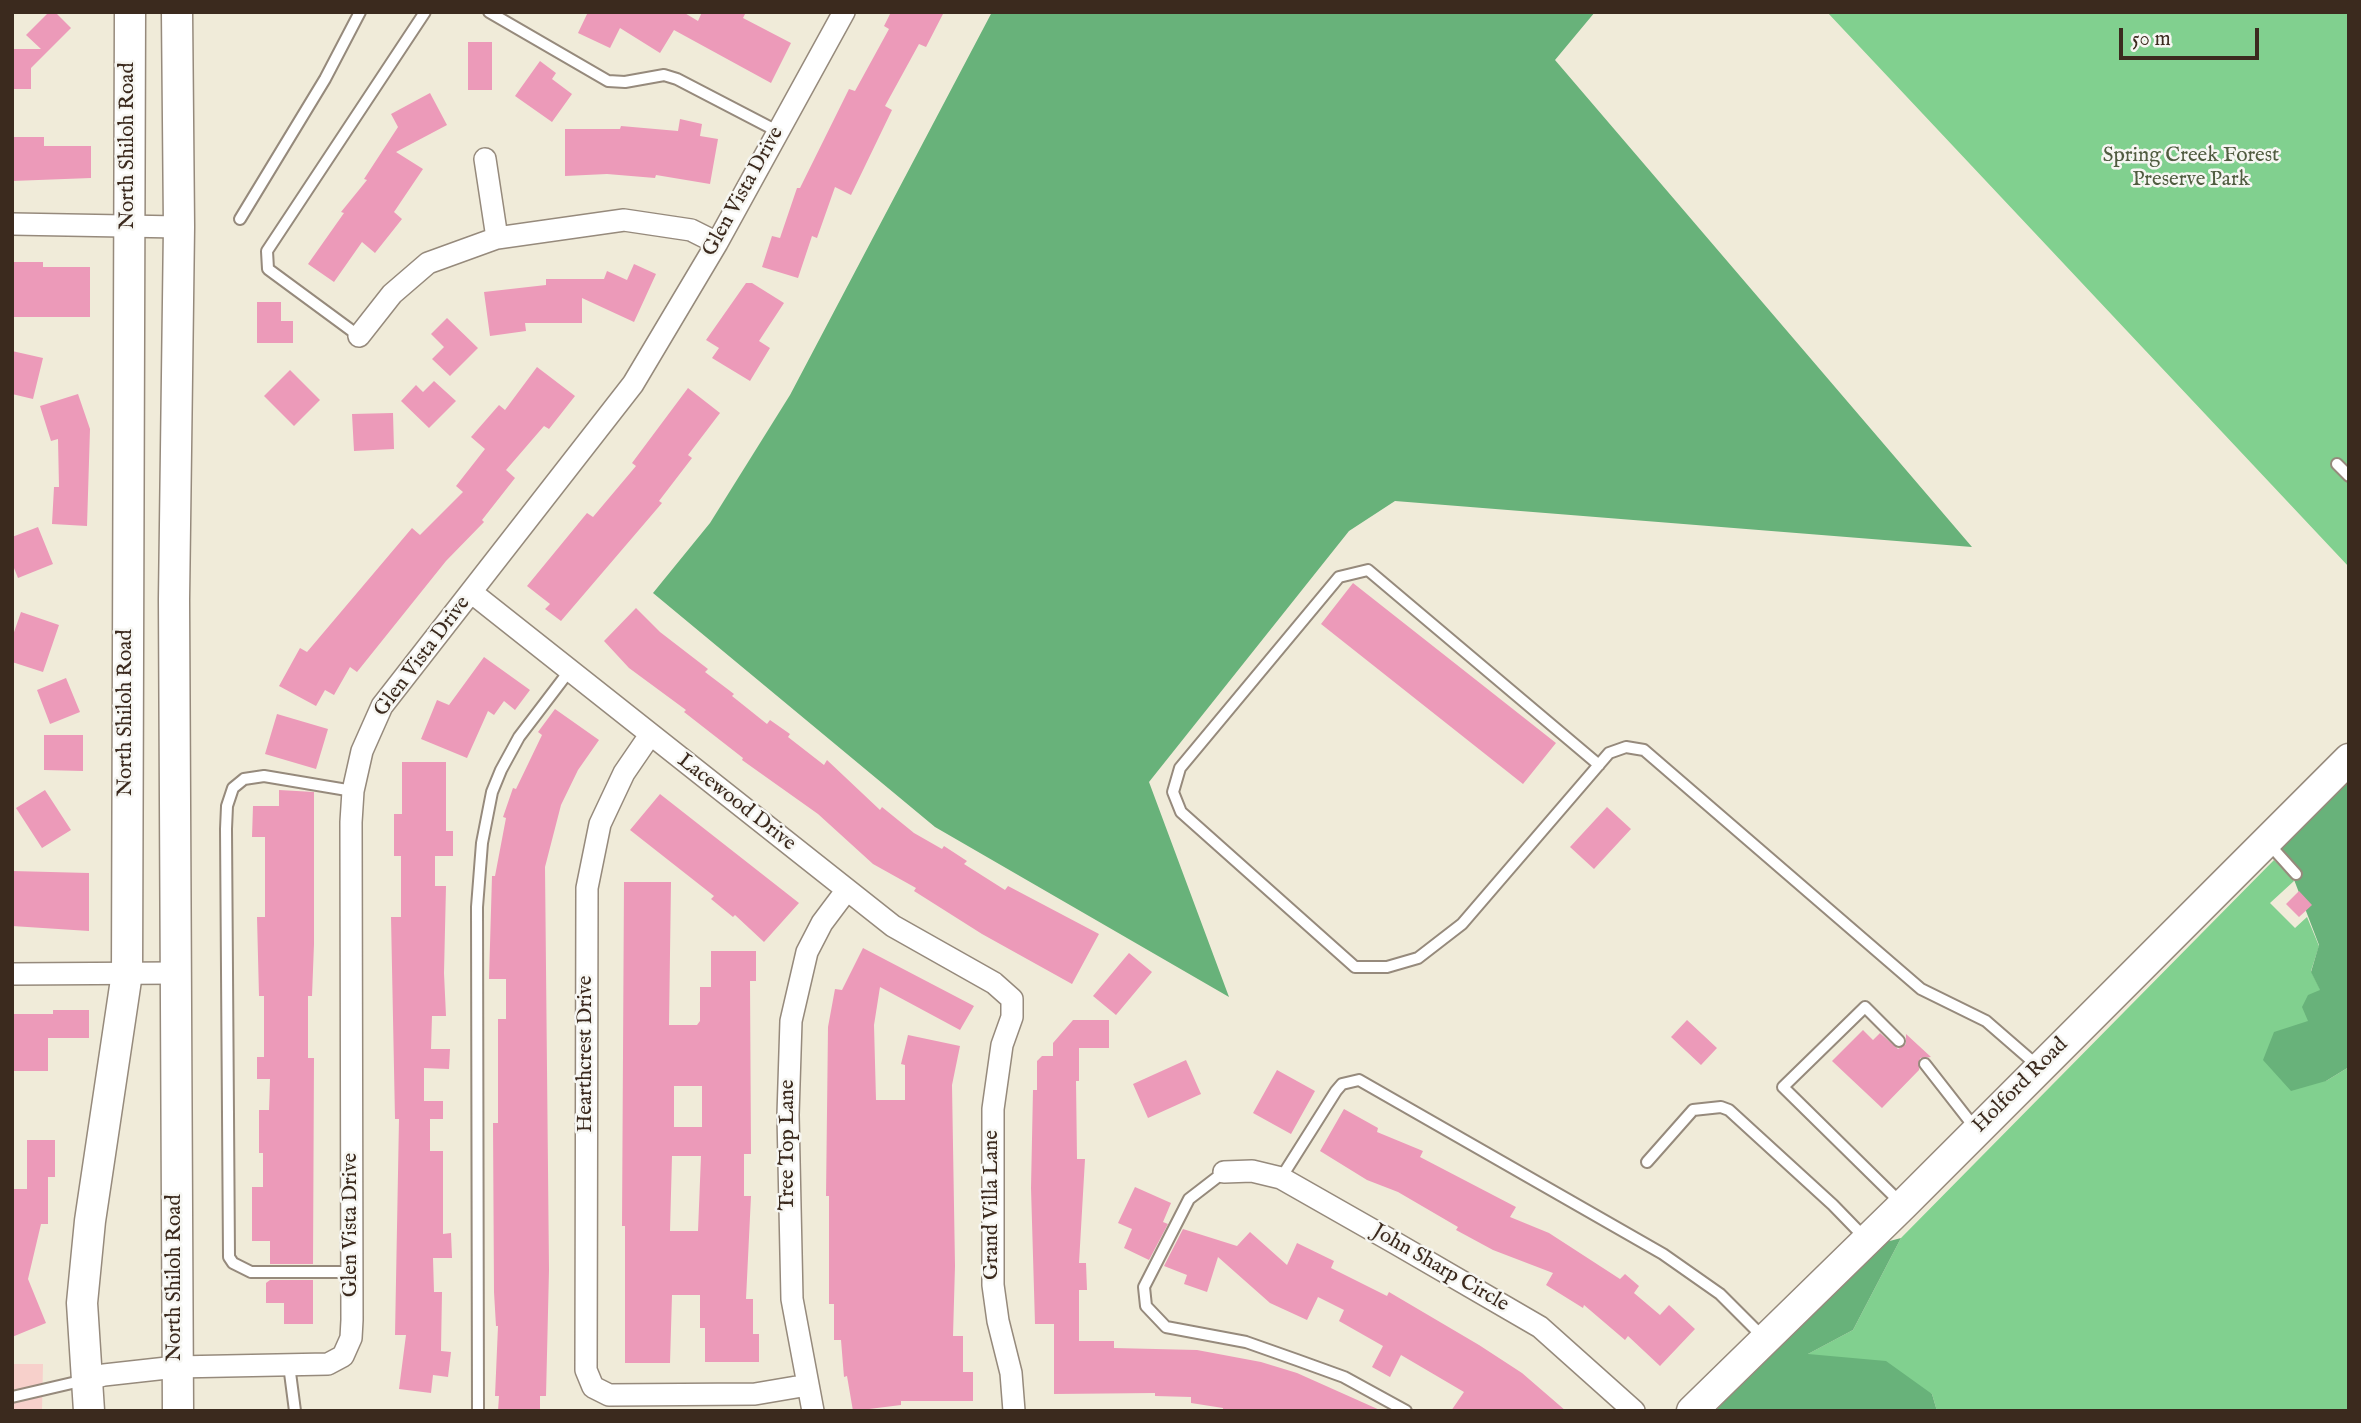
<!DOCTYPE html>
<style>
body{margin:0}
#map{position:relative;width:2361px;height:1423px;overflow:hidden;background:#f0ebd9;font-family:"IM FELL English",serif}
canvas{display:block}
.frame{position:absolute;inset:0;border:14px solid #3b2a1e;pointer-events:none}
.scale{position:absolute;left:2119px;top:28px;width:140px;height:32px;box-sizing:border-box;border:4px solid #3b2a1e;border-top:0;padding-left:9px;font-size:21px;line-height:24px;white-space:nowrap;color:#3b2a1e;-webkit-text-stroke:5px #f6f6f2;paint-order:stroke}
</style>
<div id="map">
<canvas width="2361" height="1423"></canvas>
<div class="frame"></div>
<div class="scale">50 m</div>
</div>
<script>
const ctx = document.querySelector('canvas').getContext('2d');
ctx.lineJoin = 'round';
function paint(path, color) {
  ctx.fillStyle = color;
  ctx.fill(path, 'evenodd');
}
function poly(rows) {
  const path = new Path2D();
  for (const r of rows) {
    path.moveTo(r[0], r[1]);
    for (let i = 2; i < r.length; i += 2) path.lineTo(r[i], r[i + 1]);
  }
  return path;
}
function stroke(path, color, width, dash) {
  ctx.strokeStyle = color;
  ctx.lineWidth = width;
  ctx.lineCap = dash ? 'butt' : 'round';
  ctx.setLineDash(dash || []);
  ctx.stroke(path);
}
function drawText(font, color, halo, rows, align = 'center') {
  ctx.font = font + ' "IM FELL English",serif';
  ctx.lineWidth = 5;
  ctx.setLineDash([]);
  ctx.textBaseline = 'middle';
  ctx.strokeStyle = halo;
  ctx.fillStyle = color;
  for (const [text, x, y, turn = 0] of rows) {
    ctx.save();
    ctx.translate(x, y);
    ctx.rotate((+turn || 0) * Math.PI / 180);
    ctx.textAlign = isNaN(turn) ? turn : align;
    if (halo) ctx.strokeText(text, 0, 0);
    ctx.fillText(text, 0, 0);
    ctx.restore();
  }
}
const built = poly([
 [12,1364,43,1364,42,1411,12,1411]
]);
const green = poly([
 [1827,12,2349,12,2349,567],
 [2274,860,2294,881,2270,903,2295,928,2307,917,2319,946,2311,971,2321,991,2308,1021,2326,1081,2349,1067,2349,1411,1937,1411,1932,1394,1806,1355,1853,1330,1901,1238]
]);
const forest = poly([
 [992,12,1595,12,1555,60,1972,547,1395,501,1349,531,1149,782,1229,997,935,827,653,593,710,523,790,395],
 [2349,776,2349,1067,2326,1081,2291,1091,2263,1060,2274,1032,2308,1021,2302,1007,2308,995,2320,990,2311,972,2319,945,2280,843],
 [1901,1238,1853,1330,1808,1354,1886,1361,1932,1394,1937,1411,1715,1411,1886,1242]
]);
const building = poly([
 [49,12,55,12,71,28,31,68,31,89,12,89,12,49,41,49,26,35],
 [588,12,683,12,698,21,702,12,746,12,743,18,791,43,771,83,674,30,660,53,620,28,610,48,578,33],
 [891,12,944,12,926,47,919,44,885,106,892,110,851,195,835,187,817,238,812,236,798,278,762,267,772,236,780,238,797,188,800,188,849,89,855,91,889,29,884,26],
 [468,42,492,42,492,90,468,90],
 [540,61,556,73,552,79,572,94,552,122,515,96],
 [430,93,447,125,396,152,423,169,394,212,402,219,375,253,362,242,334,282,308,264,344,213,341,212,367,180,364,179,398,127,391,114],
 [680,119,702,124,700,136,718,139,710,184,656,175,655,178,607,174,565,176,565,129,620,129,621,126,678,131],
 [12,137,44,137,44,146,91,146,91,178,12,181],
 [12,262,43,262,43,267,90,267,90,317,12,317],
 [634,264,656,274,634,322,582,298,582,323,525,323,526,331,490,336,484,292,546,285,546,279,604,279,607,271,627,280],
 [746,283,752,283,784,303,759,341,770,348,750,381,712,358,719,348,706,340],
 [257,302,281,302,281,321,293,321,293,343,257,343],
 [447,318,478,348,450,376,432,359,444,347,431,334],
 [12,351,43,358,33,399,12,394],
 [537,367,575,396,549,429,544,426,506,470,515,478,482,520,484,522,446,561,357,672,350,667,334,695,325,690,316,706,279,686,300,648,307,652,412,528,420,535,463,492,456,486,485,449,471,437,499,405,505,410],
 [290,370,320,400,294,426,264,396],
 [434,381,456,401,429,428,401,401,416,385,423,392],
 [688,388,720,413,688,455,692,458,659,501,662,503,561,621,545,609,550,604,527,586,587,513,593,517,636,466,632,463],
 [78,394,90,429,87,526,52,524,54,487,59,487,58,439,51,441,40,406],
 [393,413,394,449,354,451,352,414],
 [38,527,53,564,18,578,12,563,12,537],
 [1353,583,1556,743,1523,784,1321,624],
 [636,608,660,632,708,669,705,672,734,694,732,696,767,724,770,720,790,734,788,737,824,765,827,760,880,810,882,807,914,833,942,849,944,846,967,861,964,864,1005,890,1008,886,1099,934,1072,984,982,934,914,891,916,888,873,864,818,814,742,760,743,758,684,712,686,710,629,668,604,641],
 [21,612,59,625,43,672,12,662,12,638],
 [484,657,530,690,515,710,504,701,494,715,488,711,467,758,421,739,437,700,449,705],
 [66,678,80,712,50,724,37,690],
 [555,709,599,740,578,770,561,805,545,867,549,1270,546,1396,540,1396,540,1411,498,1411,499,1396,495,1396,498,1326,496,1326,494,1292,493,1123,498,1123,498,1019,506,1019,506,979,489,979,492,876,495,876,506,818,503,817,513,788,516,789,542,735,538,732],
 [277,714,328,729,316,769,265,754],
 [44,735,83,735,83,771,44,770],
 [402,762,446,762,446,831,453,831,453,856,435,856,435,886,446,886,444,973,446,1016,432,1016,431,1049,450,1049,449,1069,424,1068,424,1101,443,1101,443,1119,430,1119,430,1151,443,1151,443,1234,451,1233,452,1258,433,1258,434,1292,442,1292,441,1351,451,1352,448,1377,433,1375,431,1393,399,1389,406,1335,395,1335,399,1119,395,1119,391,917,401,917,401,856,394,856,394,814,402,814],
 [45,790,71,830,42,848,16,808],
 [279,790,314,792,314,944,312,996,308,996,308,1058,314,1058,313,1264,270,1264,270,1241,252,1241,252,1187,263,1187,263,1153,259,1153,259,1110,269,1110,270,1079,257,1079,257,1057,264,1057,264,996,259,996,257,917,265,917,265,837,252,837,253,806,279,806],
 [660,794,799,903,764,942,735,915,733,917,711,899,714,896,630,830],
 [1607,807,1631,829,1594,869,1570,847],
 [12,871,89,873,89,931,12,926],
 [624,882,671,882,669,1025,697,1025,700,1021,700,987,711,987,711,951,756,951,756,981,750,981,751,1154,744,1154,744,1196,751,1196,746,1299,753,1299,753,1334,759,1334,759,1362,705,1362,705,1328,700,1328,700,1295,672,1295,670,1363,625,1363,625,1226,622,1226],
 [674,1086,702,1086,702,1127,674,1127],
 [672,1156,701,1156,698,1231,670,1231],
 [2299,891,2312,905,2299,917,2286,904],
 [863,948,974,1006,960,1030,880,987,874,1025,876,1100,905,1100,905,1065,901,1064,908,1035,960,1046,952,1085,955,1266,953,1336,963,1336,963,1372,973,1372,973,1401,901,1401,901,1405,853,1411,847,1376,844,1377,841,1340,834,1340,834,1304,829,1304,829,1196,826,1196,828,1027,835,989,842,990],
 [1129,953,1152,972,1116,1015,1093,996],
 [53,1010,89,1010,89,1038,48,1038,48,1071,13,1071,13,1014,53,1014],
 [1073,1020,1109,1020,1109,1048,1079,1048,1079,1081,1076,1081,1077,1159,1085,1159,1079,1263,1086,1263,1087,1290,1079,1290,1079,1341,1114,1341,1114,1348,1197,1350,1261,1362,1297,1373,1382,1411,1223,1411,1223,1408,1191,1403,1191,1397,1155,1396,1155,1393,1054,1394,1054,1324,1035,1324,1031,1188,1033,1090,1037,1090,1037,1061,1042,1056,1053,1056,1053,1043],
 [1687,1020,1717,1048,1701,1065,1671,1037],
 [1863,1030,1873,1040,1880,1033,1898,1049,1906,1044,1906,1034,1931,1057,1920,1058,1919,1070,1882,1108,1832,1061],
 [1186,1060,1201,1094,1148,1118,1133,1084],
 [1277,1070,1315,1091,1291,1134,1253,1113],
 [1344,1109,1378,1128,1377,1132,1423,1151,1420,1157,1516,1207,1510,1217,1549,1233,1620,1279,1625,1274,1639,1286,1634,1293,1660,1315,1669,1305,1695,1329,1660,1366,1628,1336,1625,1340,1584,1305,1583,1308,1546,1285,1553,1273,1493,1250,1456,1230,1458,1227,1398,1192,1367,1180,1320,1151],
 [27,1140,55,1140,55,1177,48,1177,48,1224,41,1224,28,1279,46,1323,12,1337,12,1189,27,1189],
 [1135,1187,1171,1203,1163,1222,1168,1224,1149,1260,1124,1248,1132,1229,1118,1223],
 [1183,1229,1237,1246,1250,1232,1287,1265,1297,1243,1334,1261,1331,1268,1387,1296,1389,1292,1479,1345,1522,1373,1566,1411,1451,1411,1464,1392,1401,1355,1390,1377,1372,1367,1383,1346,1339,1321,1344,1310,1318,1297,1307,1320,1270,1303,1218,1257,1207,1292,1184,1284,1187,1275,1164,1266],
 [270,1280,313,1280,313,1324,284,1324,284,1303,266,1303,266,1283]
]);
const lane = poly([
 [489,12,608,81,625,82,664,75,677,79,777,131],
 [240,219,325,79,360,12],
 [359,336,268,269,267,251,425,12],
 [2337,464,2349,476],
 [1599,765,1368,570,1339,577,1180,768,1173,792,1181,812,1355,967,1387,967,1418,958,1462,924,1609,753,1626,747,1644,750,1921,989,1986,1021,2039,1067],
 [2269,844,2296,874],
 [1899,1041,1865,1007,1783,1087,1901,1203],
 [1925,1064,1975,1128],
 [1647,1162,1693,1110,1721,1107,1729,1110,1833,1205,1866,1239],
 [1224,1172,1189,1199,1144,1287,1146,1306,1166,1327,1246,1342,1297,1360,1344,1377,1406,1411],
 [1281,1178,1336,1091,1342,1084,1359,1080,1663,1254,1720,1294,1765,1339],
 [352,1272,251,1272,233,1263,229,1257,226,829,227,806,233,788,244,779,264,776,353,791],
 [289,1365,295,1411],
 [12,1397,85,1380],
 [478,1411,477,907,482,843,492,792,501,770,519,737,570,670]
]);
const street = poly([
 [485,159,497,238],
 [12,224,179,227],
 [359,336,392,294,428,263,497,238,624,220,691,230,717,243],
 [471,592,893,926,994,983,1012,999,1012,1017,1002,1045,993,1109,993,1285,998,1321,1011,1373,1014,1411],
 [650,735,624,773,600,824,587,888,586,1370,593,1387,609,1395,755,1394,808,1385],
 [12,974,175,973],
 [1224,1172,1252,1171,1281,1178,1397,1244,1540,1327,1634,1411],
 [85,1380,104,1375,176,1367,328,1364,343,1356,351,1338,352,1320,351,822,353,791,362,751,382,706,633,384,717,243,844,12],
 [813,1411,792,1299,788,1115,791,1021,807,952,822,923,846,891]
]);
const secondary = poly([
 [177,12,179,227,174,599,178,1411],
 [89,1411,82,1303,90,1221,127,973,130,12],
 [1692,1411,1903,1205,2349,759]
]);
const streetNames = [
 ["North Shiloh Road",129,146,-90],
 ["Glen Vista Drive",744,192,-61],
 ["Glen Vista Drive",423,657,-53],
 ["North Shiloh Road",127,713,-90],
 ["Lacewood Drive",736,803,38],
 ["Hearthcrest Drive",587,1054,-90],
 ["Holford Road",2021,1086,-45],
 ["Tree Top Lane",789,1145,-90],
 ["Grand Villa Lane",993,1205,-90],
 ["Glen Vista Drive",352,1225,-90],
 ["John Sharp Circle",1440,1269,30],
 ["North Shiloh Road",176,1278,-90]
];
const parkNames = [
 ["Spring Creek Forest",2191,157],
 ["Preserve Park",2191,181]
];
paint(built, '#f7d0cb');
paint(green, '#81d08f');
paint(forest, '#68b27a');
paint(building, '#ec9ab9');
stroke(lane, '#968a7c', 14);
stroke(street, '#968a7c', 24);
stroke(secondary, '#968a7c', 33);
stroke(lane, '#fff', 10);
stroke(street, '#fff', 21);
stroke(secondary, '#fff', 30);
drawText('21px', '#3b2a1e', '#f6f6f2', streetNames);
drawText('21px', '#505c40', '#f6f6f2', parkNames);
</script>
